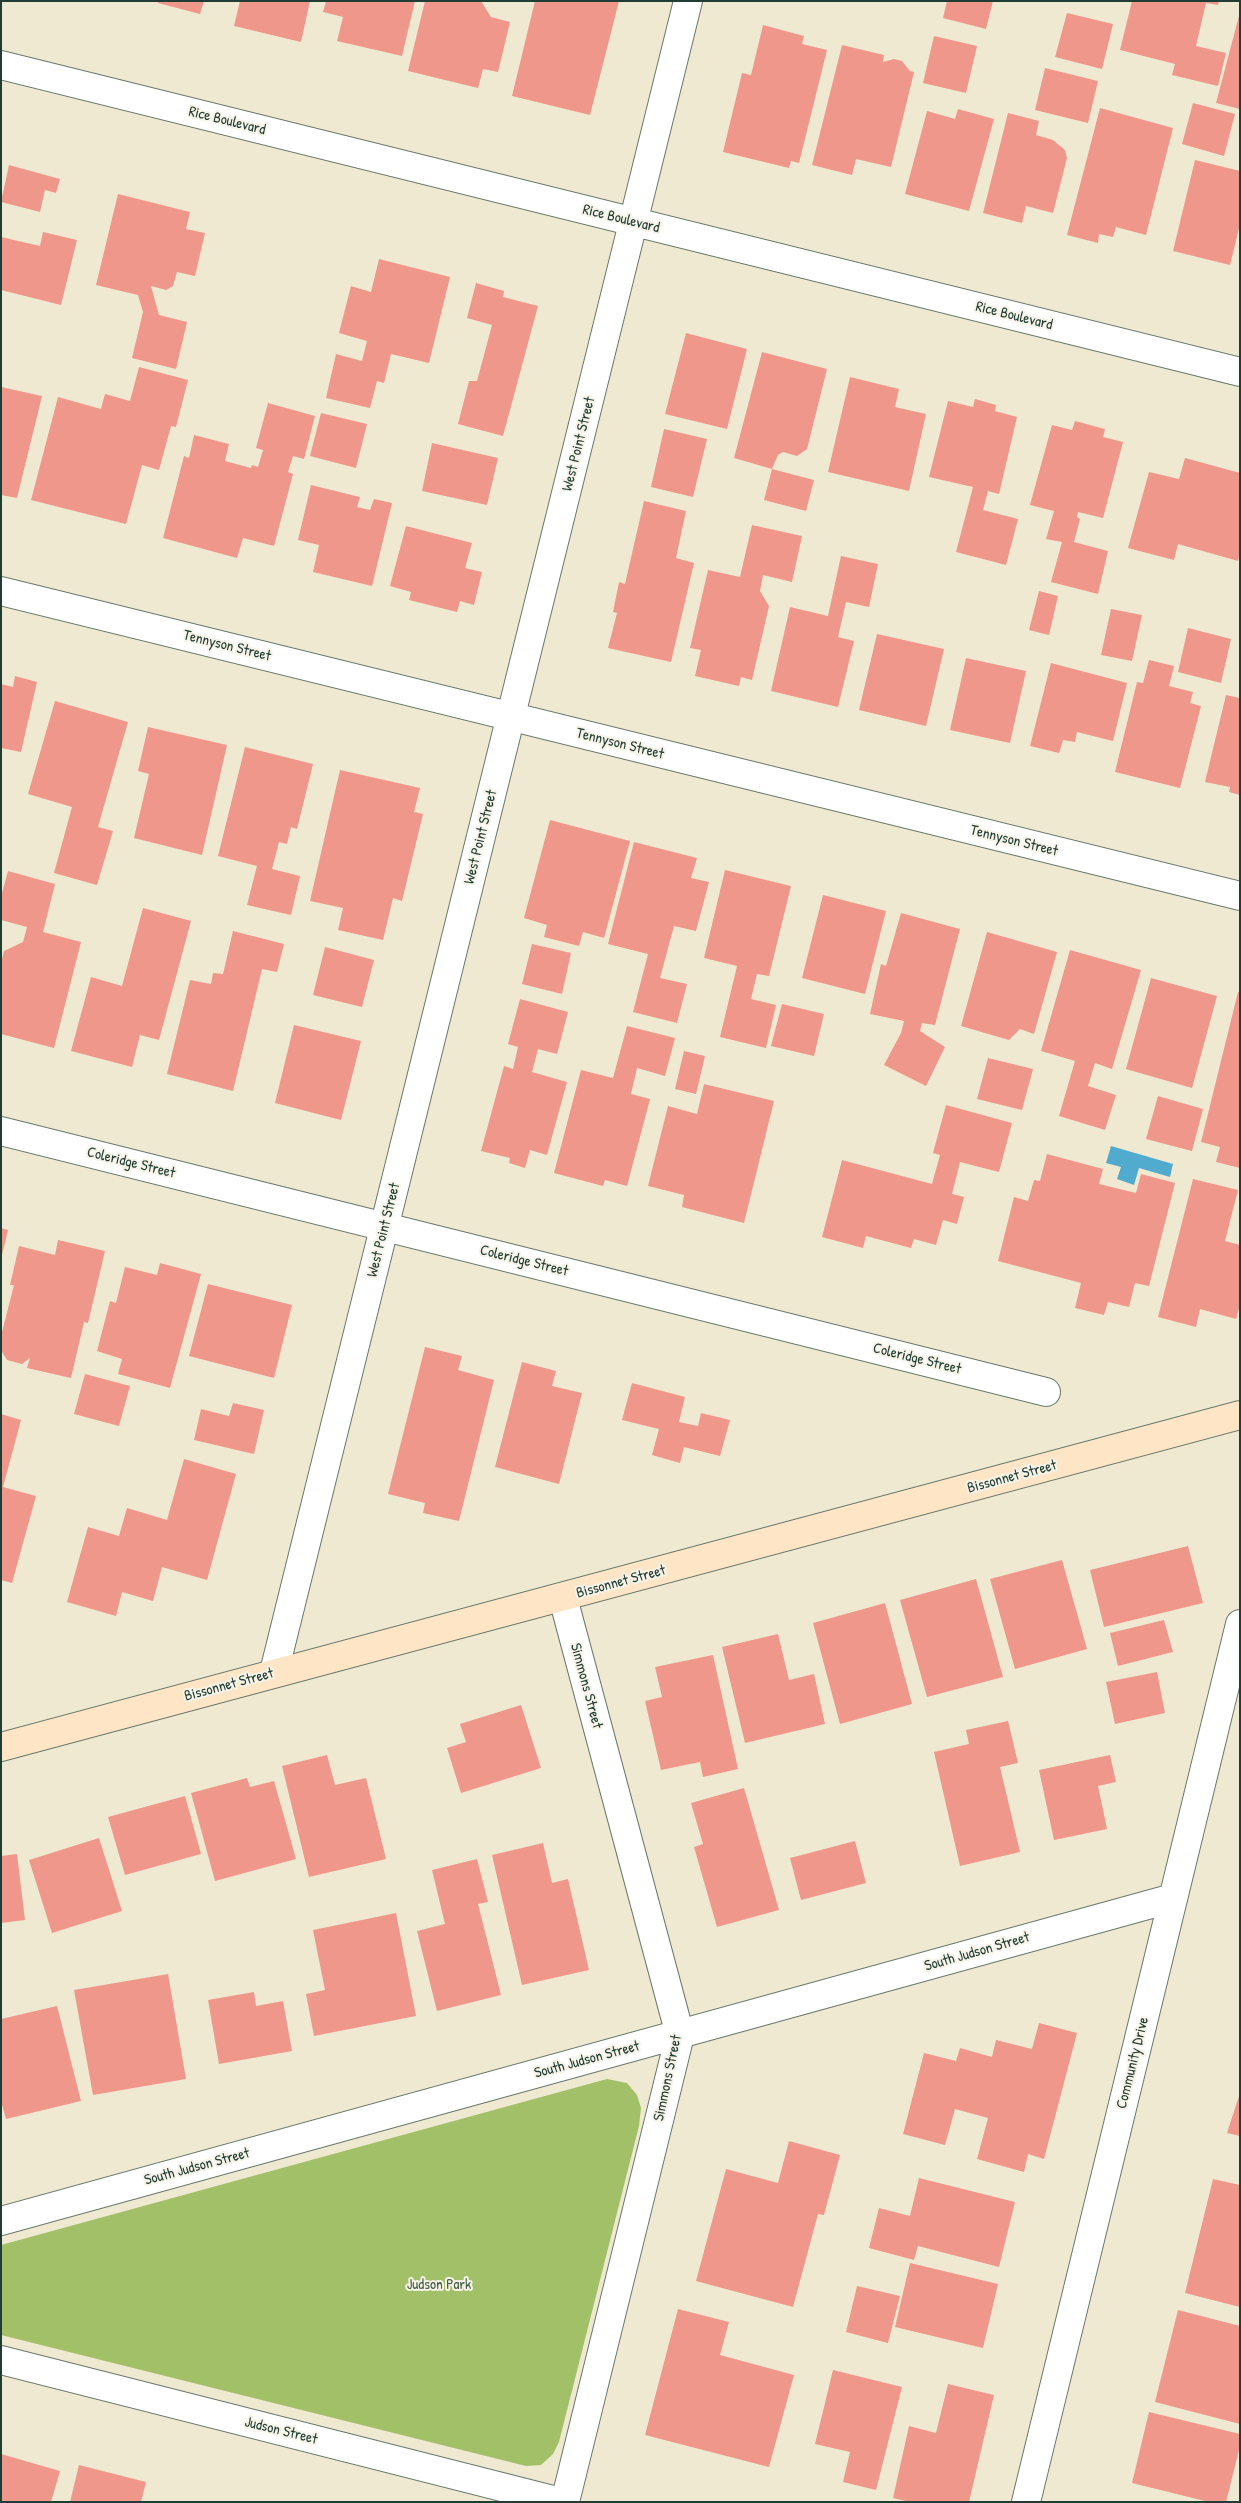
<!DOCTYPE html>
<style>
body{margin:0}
#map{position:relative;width:1241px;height:2503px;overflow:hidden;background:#f0e9d1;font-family:"Patrick Hand",sans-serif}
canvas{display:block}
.frame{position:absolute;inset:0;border:2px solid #1f3d34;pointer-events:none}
</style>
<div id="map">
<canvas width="1241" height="2503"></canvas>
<div class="frame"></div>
</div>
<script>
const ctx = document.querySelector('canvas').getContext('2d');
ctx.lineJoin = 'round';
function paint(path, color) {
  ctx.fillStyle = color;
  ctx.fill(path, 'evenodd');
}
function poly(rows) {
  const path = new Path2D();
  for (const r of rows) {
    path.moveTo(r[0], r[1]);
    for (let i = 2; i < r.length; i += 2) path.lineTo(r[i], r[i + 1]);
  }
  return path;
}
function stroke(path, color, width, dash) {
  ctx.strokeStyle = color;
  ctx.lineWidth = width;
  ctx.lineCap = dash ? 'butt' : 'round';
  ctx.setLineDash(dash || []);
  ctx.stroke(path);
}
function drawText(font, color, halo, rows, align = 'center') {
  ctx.font = font + ' "Patrick Hand",sans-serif';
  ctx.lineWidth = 4;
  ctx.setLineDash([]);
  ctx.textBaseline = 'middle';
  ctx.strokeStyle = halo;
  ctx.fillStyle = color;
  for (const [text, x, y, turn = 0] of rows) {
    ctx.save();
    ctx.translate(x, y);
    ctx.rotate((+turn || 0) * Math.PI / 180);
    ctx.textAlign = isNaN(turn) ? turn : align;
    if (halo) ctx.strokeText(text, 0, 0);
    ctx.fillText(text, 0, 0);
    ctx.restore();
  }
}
const green = poly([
 [607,2079,627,2083,637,2095,641,2108,639,2126,559,2442,553,2454,541,2465,526,2466,1,2335,1,2245]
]);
const water = poly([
 [1111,1146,1173,1164,1170,1177,1139,1168,1134,1185,1117,1179,1121,1167,1106,1163]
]);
const building = poly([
 [158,1,204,1,200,14,158,3],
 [240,1,310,1,301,42,234,26],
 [326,1,415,1,402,56,337,41,343,17,323,12],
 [425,1,481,1,491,17,510,22,498,72,483,69,478,88,408,71],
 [535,1,619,1,590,115,512,96],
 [947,1,993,1,986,29,943,18],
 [1132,1,1219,1,1218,5,1206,3,1196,46,1226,53,1218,86,1172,75,1175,64,1120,50],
 [1240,12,1240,109,1216,103],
 [1067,13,1113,24,1102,69,1055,57],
 [763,25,804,36,802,44,827,50,799,163,791,161,789,168,723,152,742,73,751,75],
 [934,36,977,46,966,93,923,83],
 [842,45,884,55,883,62,894,59,902,61,910,71,914,72,891,167,856,159,852,175,812,165],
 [1045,68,1098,81,1088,123,1035,110],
 [1193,103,1235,114,1224,156,1182,144],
 [1100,108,1173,128,1146,235,1116,227,1113,237,1099,234,1098,243,1067,235],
 [958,109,994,119,969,211,905,194,927,111,955,119],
 [1008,113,1039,121,1036,135,1053,140,1065,150,1067,158,1053,213,1026,206,1022,223,983,213],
 [1195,160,1240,171,1240,224,1230,265,1173,251],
 [9,165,60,179,56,193,45,190,40,212,1,202],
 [118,194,190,212,186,229,205,233,195,276,177,272,173,286,166,290,151,286,159,315,187,322,176,369,132,358,143,312,138,295,96,285],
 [43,232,77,240,61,305,1,290,1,237,40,246],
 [379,259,450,277,429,363,391,354,384,383,377,381,370,408,326,398,336,354,362,361,367,341,339,333,351,286,371,292],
 [476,283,504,291,503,297,538,306,503,436,458,424,469,381,477,381,492,325,467,318],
 [686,333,747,349,727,429,665,414],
 [762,352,827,369,807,449,797,456,783,452,778,455,772,469,734,458],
 [139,367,188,380,176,427,171,426,159,470,142,465,126,524,31,500,58,397,101,409,105,394,130,401],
 [850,377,899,389,895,407,926,414,909,491,828,472],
 [1,387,42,396,17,498,1,495],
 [975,399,996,405,995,411,1017,417,999,494,988,491,983,510,1018,519,1006,565,956,552,973,487,929,477,948,401,973,407],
 [268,403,315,416,304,459,293,456,288,472,293,474,274,546,243,538,237,558,163,538,184,456,189,458,194,435,229,444,225,461,251,468,252,465,258,467,263,450,256,448],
 [321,413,367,424,356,468,310,456],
 [1075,421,1105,429,1103,437,1123,442,1103,518,1078,512,1077,517,1080,519,1074,542,1108,551,1098,594,1051,582,1062,542,1046,539,1054,511,1030,505,1052,425,1072,430],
 [664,429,707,439,693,497,651,487],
 [432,443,498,458,487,505,422,491],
 [1185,458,1240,473,1240,554,1238,561,1178,544,1174,560,1128,548,1149,472,1179,479],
 [772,469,814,480,806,511,764,500],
 [311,485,360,497,357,507,370,510,374,499,392,503,372,586,313,572,319,545,298,540],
 [644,501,686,511,676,558,694,563,671,662,608,648,617,613,613,612,619,582,625,584],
 [752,525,802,536,792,582,763,575,760,591,769,606,752,680,741,677,739,686,695,676,701,650,690,648,708,570,740,577],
 [406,526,472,543,465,568,482,572,474,605,460,601,457,612,409,600,411,592,390,586],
 [841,556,878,564,869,607,846,602,838,637,854,641,838,707,771,691,790,607,828,616],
 [1039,591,1058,596,1049,635,1029,630],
 [1111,609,1142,615,1132,661,1101,655],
 [1188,628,1231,639,1221,683,1178,672],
 [877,634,944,649,926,726,859,710],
 [966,658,1026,671,1010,743,950,730],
 [1149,660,1174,666,1169,686,1193,692,1190,703,1201,706,1180,788,1115,772,1137,682,1143,683],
 [1051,663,1127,683,1113,741,1077,732,1075,742,1063,740,1059,753,1030,746],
 [15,676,37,682,21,752,1,748,1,684,13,687],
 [1226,695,1240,698,1240,795,1229,792,1230,787,1205,782],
 [55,701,128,722,98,827,113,831,97,885,54,873,72,807,28,794],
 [148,727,227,745,202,855,134,838,149,774,138,771],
 [245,747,313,764,297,829,291,827,287,844,279,842,272,869,300,876,291,915,247,905,257,866,218,856],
 [340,770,420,788,414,812,423,814,402,901,393,898,383,940,338,930,343,908,310,901],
 [550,820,630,841,604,938,583,932,579,946,544,937,547,925,524,918],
 [634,842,697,858,691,878,709,882,696,931,674,926,660,978,687,984,677,1023,633,1012,648,954,608,944],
 [725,870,791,886,769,976,757,974,751,999,776,1005,766,1048,720,1037,737,966,704,958],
 [8,871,55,884,43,932,81,942,54,1048,1,1034,1,963,4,951,23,942,27,927,1,920,1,897],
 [823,895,886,911,865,994,802,978],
 [143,908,191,921,159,1040,140,1035,132,1067,71,1051,91,977,122,986],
 [901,913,960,929,935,1025,922,1023,920,1031,945,1047,926,1086,884,1065,901,1033,904,1021,870,1014,881,964,886,966],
 [233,931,284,944,277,972,262,969,233,1091,167,1074,190,980,211,984,213,973,223,974],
 [987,932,1057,952,1034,1034,1020,1029,1009,1040,961,1026],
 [532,944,571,953,562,994,522,984],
 [325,947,374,960,362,1007,313,995],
 [1070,950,1141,970,1112,1069,1095,1063,1088,1086,1116,1095,1105,1130,1059,1116,1075,1061,1041,1051],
 [1151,978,1217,996,1192,1088,1126,1069],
 [1238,992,1240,992,1240,1168,1216,1162,1220,1147,1201,1142],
 [520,999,568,1012,557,1054,538,1049,532,1072,567,1082,547,1155,530,1150,525,1168,509,1163,510,1158,481,1151,504,1066,513,1069,518,1047,508,1044],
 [782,1004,824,1014,814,1056,771,1046],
 [294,1025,361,1041,341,1120,275,1103],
 [627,1026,675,1038,665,1076,637,1068,631,1094,650,1099,627,1186,605,1180,603,1186,554,1173,581,1070,613,1078],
 [684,1051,705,1056,696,1094,675,1089],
 [988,1058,1033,1069,1022,1110,977,1099],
 [704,1084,774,1101,744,1223,682,1207,684,1195,648,1186,668,1106,697,1114],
 [1158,1096,1203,1109,1192,1151,1146,1139],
 [946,1105,1012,1123,999,1172,960,1162,952,1194,964,1197,957,1224,943,1220,936,1245,914,1239,911,1248,866,1236,863,1248,822,1237,842,1160,932,1184,940,1155,933,1153],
 [1047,1154,1103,1169,1099,1184,1136,1193,1141,1174,1175,1183,1149,1286,1135,1283,1129,1307,1108,1302,1104,1315,1075,1308,1081,1283,998,1261,1014,1197,1028,1201,1034,1180,1040,1181],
 [1193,1179,1238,1190,1225,1241,1240,1245,1240,1305,1236,1319,1200,1309,1196,1327,1158,1317],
 [1,1228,8,1230,2,1255,1,1255],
 [58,1240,105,1251,88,1323,84,1322,71,1378,27,1368,30,1358,22,1364,7,1360,1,1350,1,1336,14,1285,10,1285,19,1246,55,1255],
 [160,1263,201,1274,170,1388,118,1374,122,1359,97,1351,110,1301,116,1303,125,1267,157,1275],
 [208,1284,292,1305,274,1378,189,1356],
 [425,1347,462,1356,458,1370,494,1380,459,1521,423,1513,425,1503,388,1494],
 [522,1362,556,1371,552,1386,582,1393,559,1484,495,1467],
 [85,1374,130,1386,119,1426,74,1414],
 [632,1383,685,1397,679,1422,698,1426,701,1413,730,1420,720,1456,684,1447,680,1463,652,1455,659,1429,622,1420],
 [233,1403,264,1410,254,1454,194,1440,201,1409,229,1416],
 [1,1414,21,1420,3,1487,36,1496,12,1583,1,1580],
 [184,1459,236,1474,207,1580,162,1567,153,1601,122,1592,116,1616,67,1602,88,1527,119,1536,127,1508,167,1520],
 [1188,1546,1203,1603,1104,1627,1090,1570],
 [1062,1560,1087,1649,1015,1669,990,1579],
 [976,1579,1003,1677,927,1697,900,1600],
 [885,1603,912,1704,840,1724,813,1623],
 [1164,1620,1173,1652,1118,1666,1110,1633],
 [778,1634,789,1680,814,1674,825,1724,745,1743,722,1647],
 [713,1655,738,1769,703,1777,700,1762,661,1770,645,1701,662,1697,655,1667],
 [1157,1672,1165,1713,1115,1724,1106,1682],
 [521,1705,541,1768,461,1793,447,1748,466,1742,460,1724],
 [1008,1721,1018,1763,1000,1767,1020,1852,960,1866,934,1752,969,1744,966,1730],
 [327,1755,335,1785,366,1778,386,1859,309,1877,282,1766],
 [1110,1755,1116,1782,1098,1786,1107,1829,1054,1840,1039,1770],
 [247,1778,250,1787,274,1781,296,1859,215,1881,191,1793],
 [744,1788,779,1910,717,1927,694,1847,703,1844,691,1803],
 [185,1796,201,1854,125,1875,108,1817],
 [99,1838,122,1911,52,1933,29,1860],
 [855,1841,866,1883,801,1900,790,1858],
 [543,1843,552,1883,568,1879,589,1970,522,1985,492,1855],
 [17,1854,25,1920,1,1923,1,1856],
 [477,1859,488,1902,478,1904,501,1995,437,2011,417,1931,445,1924,432,1870],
 [396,1913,416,2016,314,2036,306,1994,325,1990,313,1930],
 [168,1974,186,2079,93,2095,74,1990],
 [254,1992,256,2006,283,2001,292,2051,219,2064,208,2000],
 [57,2006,81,2101,6,2119,1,2101,1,2019],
 [1039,2023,1077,2033,1044,2159,1028,2154,1024,2172,977,2159,988,2118,955,2109,945,2145,903,2134,924,2053,956,2061,960,2048,992,2057,996,2040,1032,2049],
 [1240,2093,1240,2136,1227,2133],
 [789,2141,840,2155,824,2215,818,2214,793,2307,696,2281,726,2169,778,2183],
 [919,2178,1015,2202,999,2267,918,2246,914,2260,869,2248,879,2208,910,2216],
 [1213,2179,1240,2185,1240,2307,1185,2293],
 [910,2263,998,2284,983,2348,895,2327],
 [857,2286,900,2296,888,2343,846,2332],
 [678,2309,729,2322,720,2355,794,2375,769,2467,645,2435],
 [1178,2310,1240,2326,1240,2424,1155,2402],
 [833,2370,902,2387,876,2490,843,2482,850,2452,815,2444],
 [948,2384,994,2395,969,2502,910,2502,893,2498,909,2426,936,2433],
 [1149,2412,1240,2434,1240,2446,1226,2502,1209,2502,1132,2483],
 [1,2454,60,2471,51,2502,1,2502],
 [79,2465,146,2482,141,2502,70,2502]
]);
const minor = poly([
 [1,65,1240,372],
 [1,591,1240,896],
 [1,1131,1046,1392],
 [563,1598,680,2035,565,2502],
 [274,1672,688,1],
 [1,2221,1173,1898],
 [1,2360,561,2502],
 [1026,2502,1240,1624]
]);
const secondary = poly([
 [1,1747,1240,1415]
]);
const streetNames = [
 ["Rice Boulevard",227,121,14],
 ["Rice Boulevard",621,219,14],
 ["Rice Boulevard",1014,316,14],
 ["West Point Street",579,444,-76],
 ["Tennyson Street",227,646,14],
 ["Tennyson Street",620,744,14],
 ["West Point Street",481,837,-76],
 ["Tennyson Street",1014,841,14],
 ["Coleridge Street",131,1163,14],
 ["West Point Street",384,1230,-76],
 ["Coleridge Street",524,1261,14],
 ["Coleridge Street",917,1359,14],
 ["Bissonnet Street",1012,1477,-15],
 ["Bissonnet Street",621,1582,-15],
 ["Bissonnet Street",229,1685,-15],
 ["Simmons Street",586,1686,75],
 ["South Judson Street",977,1952,-16],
 ["South Judson Street",587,2060,-15],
 ["Community Drive",1133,2063,-76],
 ["Simmons Street",668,2078,-78],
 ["South Judson Street",197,2167,-15],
 ["Judson Street",281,2431,14]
];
const parkNames = [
 ["Judson Park",439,2285]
];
paint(green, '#a1c068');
paint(water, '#51abce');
paint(building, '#f0978c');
stroke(minor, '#68796b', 30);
stroke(secondary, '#68796b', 30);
stroke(minor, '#fff', 28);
stroke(secondary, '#fde5c5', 28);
drawText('15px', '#1f3d34', '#f7f3e8', streetNames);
drawText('15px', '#405e41', '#f7f3e8', parkNames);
</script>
